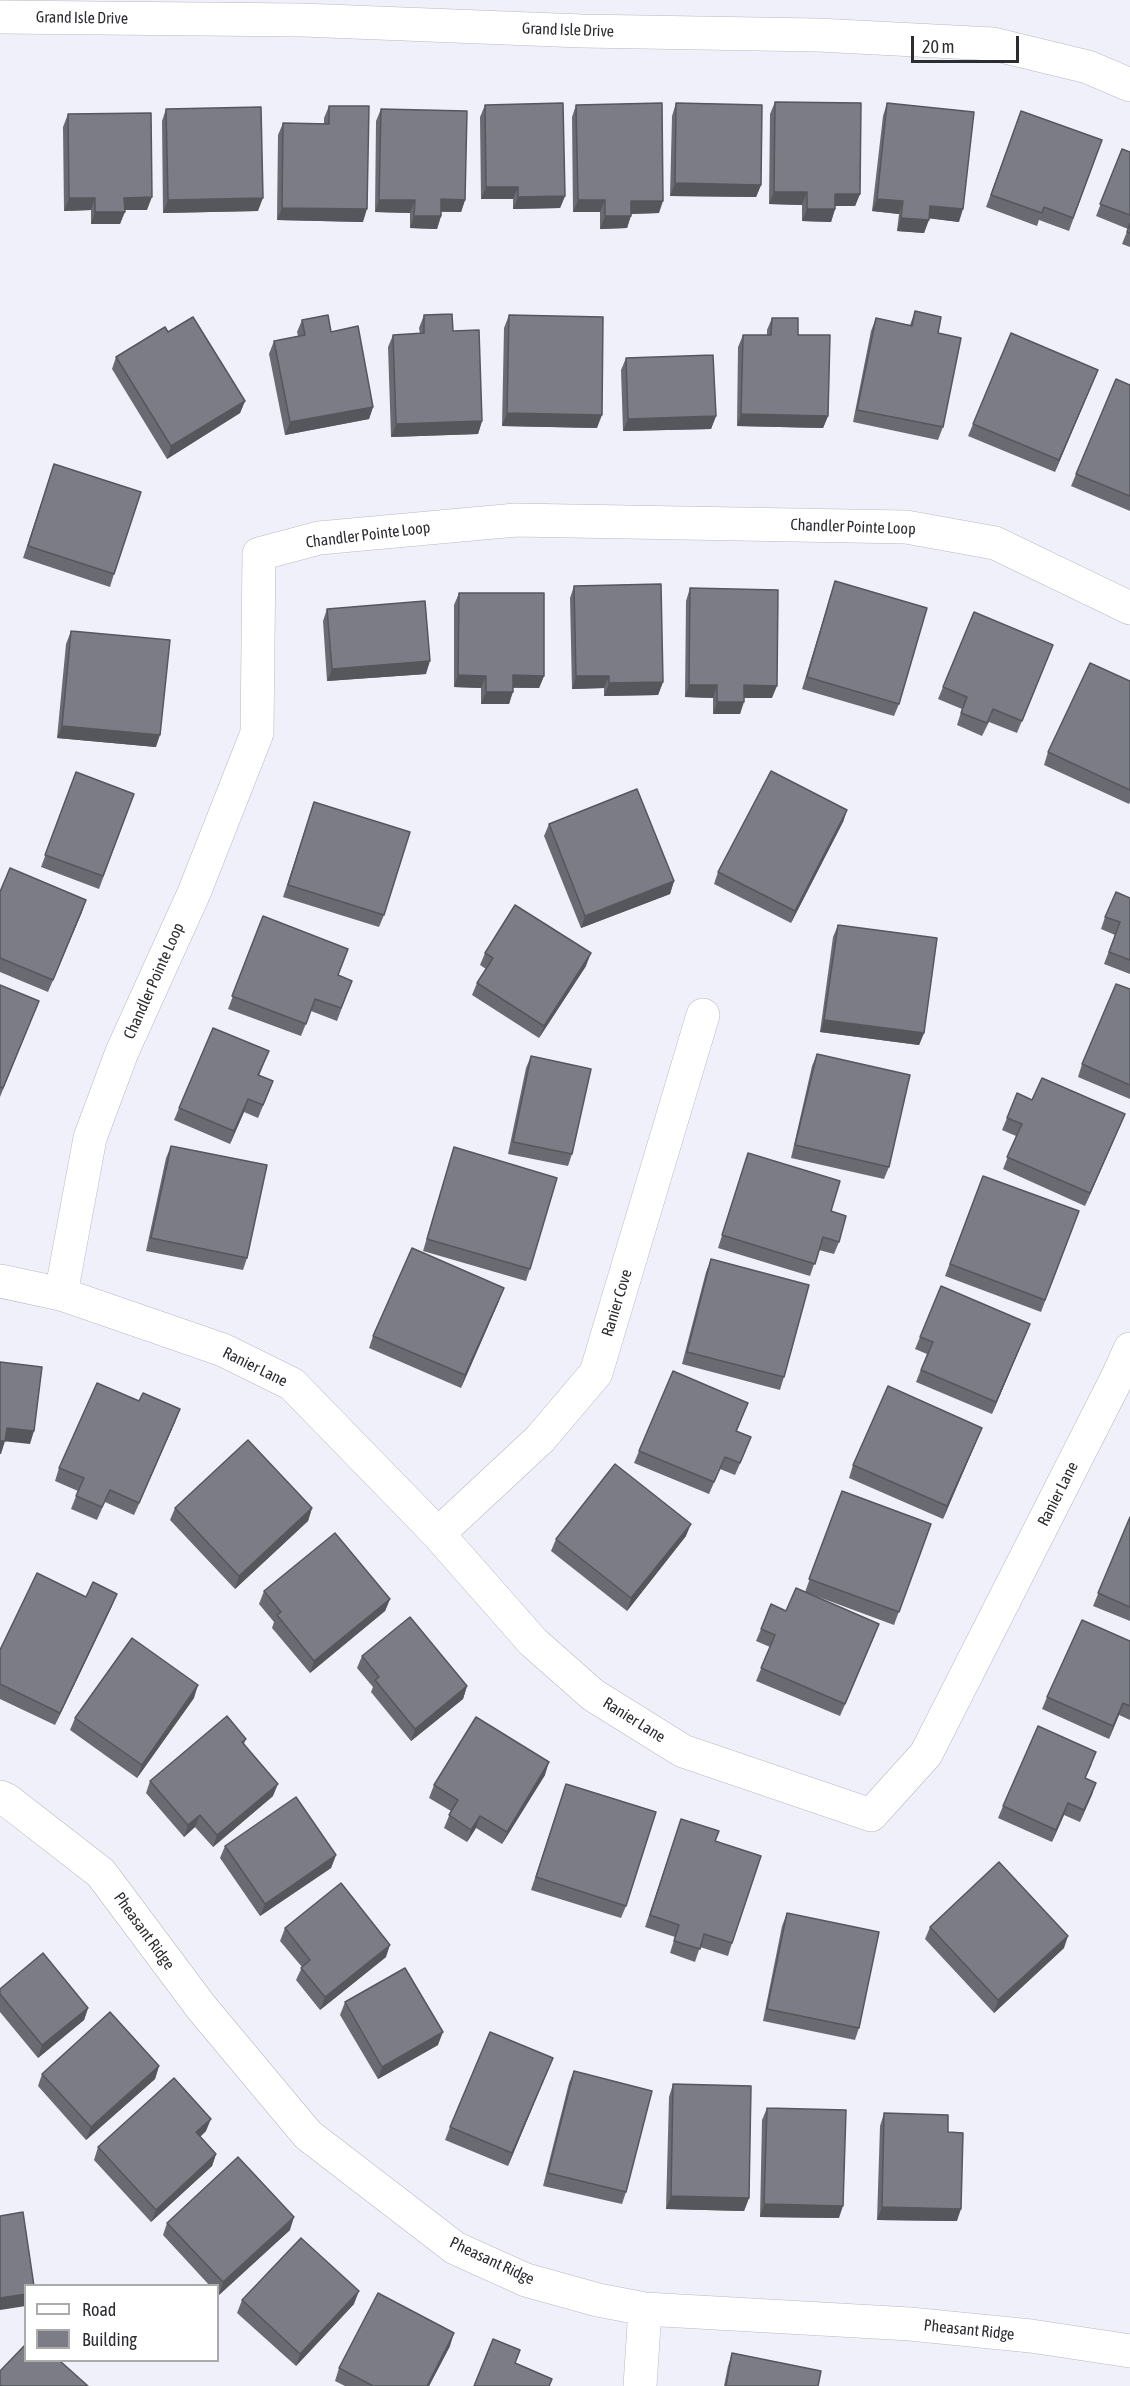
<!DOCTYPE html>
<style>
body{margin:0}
#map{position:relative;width:1130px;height:2386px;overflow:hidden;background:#eff0fa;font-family:"Asap Condensed",sans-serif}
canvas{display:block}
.legend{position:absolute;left:24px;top:2284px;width:195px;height:78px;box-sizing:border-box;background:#fff;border:2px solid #ababac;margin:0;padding:8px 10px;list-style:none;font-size:18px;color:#2c2d30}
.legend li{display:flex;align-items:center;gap:12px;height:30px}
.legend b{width:30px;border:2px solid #ababac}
.scale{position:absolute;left:911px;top:36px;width:108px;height:27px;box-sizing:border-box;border:3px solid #2c2d30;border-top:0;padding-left:8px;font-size:18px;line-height:21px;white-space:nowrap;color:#2c2d30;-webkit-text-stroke:4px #fff;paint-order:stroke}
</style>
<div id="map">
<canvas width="1130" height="2386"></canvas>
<ul class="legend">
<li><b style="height:8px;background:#fff"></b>Road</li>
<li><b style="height:16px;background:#7b7c85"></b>Building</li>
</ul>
<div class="scale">20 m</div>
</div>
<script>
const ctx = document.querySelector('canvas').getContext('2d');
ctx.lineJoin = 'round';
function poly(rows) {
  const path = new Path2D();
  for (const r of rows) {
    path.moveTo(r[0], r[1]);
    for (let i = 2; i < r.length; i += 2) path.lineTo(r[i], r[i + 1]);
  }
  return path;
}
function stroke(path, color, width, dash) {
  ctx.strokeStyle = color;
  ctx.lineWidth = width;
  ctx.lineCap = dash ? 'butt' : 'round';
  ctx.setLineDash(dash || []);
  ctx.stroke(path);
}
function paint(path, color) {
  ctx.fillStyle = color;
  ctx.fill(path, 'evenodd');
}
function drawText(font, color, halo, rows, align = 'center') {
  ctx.font = font + ' "Asap Condensed",sans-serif';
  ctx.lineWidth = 6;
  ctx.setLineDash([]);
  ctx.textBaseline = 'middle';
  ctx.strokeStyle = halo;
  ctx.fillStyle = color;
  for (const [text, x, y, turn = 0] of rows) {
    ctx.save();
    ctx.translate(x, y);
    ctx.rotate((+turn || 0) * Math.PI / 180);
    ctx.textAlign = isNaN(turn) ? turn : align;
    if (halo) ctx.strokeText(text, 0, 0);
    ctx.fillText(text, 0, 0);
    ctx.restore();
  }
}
const street = poly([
 [0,17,302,20,582,31,818,35,993,44,1088,67,1130,85],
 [0,1281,61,1294,223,1350,292,1384,438,1534,533,1642,593,1695,683,1751,871,1815,926,1754,1117,1378,1130,1349],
 [61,1294,90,1138,122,1052,194,893,257,733,259,554,319,538,516,520,906,527,995,543,1130,608],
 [438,1534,540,1439,596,1373,703,1015],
 [0,1797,7,1800,101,1873,201,2007,308,2135,455,2248,526,2280,598,2300,645,2309,910,2324,1031,2336,1130,2351],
 [640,2386,645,2309]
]);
const wall = poly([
 [775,102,860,194,855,206,835,206,835,209,831,222,802,221,802,205,769,204,770,114],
 [676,103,761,185,756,197,670,196,672,116],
 [887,103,959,222,929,218,924,233,897,231,899,214,872,211,883,116],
 [485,105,565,196,560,208,513,209,513,199,481,199,480,117],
 [576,105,659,213,631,214,627,228,600,229,600,212,573,212,572,117],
 [329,106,363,222,277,220,278,135,283,123,324,124,324,118],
 [166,109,258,211,163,213,162,121],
 [381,109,465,200,461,212,441,212,441,216,437,229,410,228,410,213,375,212,376,121],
 [1021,111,1102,140,1069,231,1039,220,1037,226,986,207],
 [68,114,147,210,124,210,120,224,91,224,91,210,64,211,63,127],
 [1122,149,1130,152,1130,247,1122,244,1128,229,1096,216],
 [915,311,943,427,938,440,853,422,871,331,876,318,910,325],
 [424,315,453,331,482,421,478,434,391,437,388,347,393,335,420,334,419,328],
 [509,315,597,428,502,426,504,328],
 [772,318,798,335,828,416,823,428,737,426,738,347,743,335,767,335,767,330],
 [302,320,331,332,373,407,369,419,285,435,269,354,274,341,298,336,297,332],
 [116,357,245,401,240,413,167,459,112,369],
 [626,358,716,416,711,429,623,431,621,370],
 [1093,382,1055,472,968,436,973,424],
 [1130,385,1130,511,1071,486,1076,474],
 [54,464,114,574,110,587,23,558],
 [835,581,899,704,894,716,802,689],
 [574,586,663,682,658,695,604,696,604,688,572,689,570,598],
 [690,588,772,698,744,698,740,714,713,714,713,698,685,697,686,601],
 [459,593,544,676,539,688,513,688,509,704,481,704,481,688,454,687,454,605],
 [327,609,426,674,327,681,323,621],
 [71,631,156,747,57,738,66,644],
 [1053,645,1017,733,989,722,982,736,957,725,962,709,938,699,943,687],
 [1130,681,1130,802,1129,804,1044,765,1048,752],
 [76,772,134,794,99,889,41,867],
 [314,802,384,915,379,927,283,897],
 [847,810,843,822,791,923,714,884,718,872],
 [549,824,674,881,670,894,581,928,544,836],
 [0,892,82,912,48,992,0,972],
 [1130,898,1130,974,1104,964,1115,935,1101,929,1105,917],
 [263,916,338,975,352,981,337,1021,311,1011,301,1036,228,1009],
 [838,925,924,1033,919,1045,820,1032,833,937],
 [485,953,586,966,539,1038,472,995,477,983,486,969,480,965],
 [0,985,39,1001,0,1097],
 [1130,989,1130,1099,1078,1077,1082,1064],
 [269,1051,259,1076,273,1081,268,1094,258,1118,244,1112,230,1144,174,1120,179,1108],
 [817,1054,889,1167,884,1179,791,1158,812,1066],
 [531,1056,572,1154,568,1166,508,1154,526,1068],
 [1032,1100,1125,1114,1120,1126,1085,1206,1003,1169,1016,1136,1002,1130,1007,1118],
 [171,1146,247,1258,243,1270,146,1251,166,1158],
 [454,1147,530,1269,526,1281,423,1251],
 [748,1153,831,1211,839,1242,834,1254,819,1250,810,1276,718,1248],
 [983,1176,1079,1211,1041,1312,945,1276],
 [711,1259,784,1377,780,1390,682,1364,706,1272],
 [499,1301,461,1388,369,1348,373,1336],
 [1025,1336,992,1414,916,1382,927,1354,915,1349,920,1337],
 [139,1401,180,1409,175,1422,134,1515,105,1502,97,1520,71,1509,78,1491,55,1481,59,1468],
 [748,1403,737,1431,746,1450,735,1475,720,1469,709,1494,634,1463,639,1451],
 [977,1440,943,1519,849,1478,853,1465],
 [842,1491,931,1524,894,1625,805,1592],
 [175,1508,312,1508,308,1521,235,1589,170,1520],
 [1130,1517,1130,1621,1093,1606],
 [686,1536,627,1611,551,1551,556,1539],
 [264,1591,390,1599,385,1611,310,1673,272,1628,274,1622,259,1604],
 [86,1597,112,1606,55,1725,0,1699,0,1650],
 [879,1624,840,1716,756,1681,770,1647,756,1641,761,1629],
 [1130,1641,1130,1720,1119,1715,1109,1739,1042,1709,1047,1697],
 [362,1656,467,1686,463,1699,411,1741,371,1692,373,1687,357,1668],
 [194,1698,137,1778,70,1730,75,1718],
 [246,1739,244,1744,273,1796,213,1847,195,1827,184,1837,146,1793,150,1781],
 [1092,1764,1085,1779,1096,1783,1080,1822,1064,1815,1052,1842,998,1818,1003,1806],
 [545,1775,502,1844,476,1828,467,1842,444,1828,451,1811,429,1798,434,1785],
 [566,1784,626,1906,621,1918,531,1890],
 [677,1831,715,1841,732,1943,728,1956,700,1947,695,1962,670,1953,675,1937,645,1927],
 [225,1846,336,1855,331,1868,260,1916,220,1858],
 [787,1913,859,2028,855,2040,763,2021,782,1926],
 [930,1927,1064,1948,994,2013,925,1939],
 [285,1928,386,1957,320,2010,296,1980,302,1967,280,1941],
 [0,1989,88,2008,84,2020,38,2058,0,2012],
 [345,2002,438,2045,378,2079,340,2015],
 [553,2058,508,2166,445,2140,450,2127],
 [159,2066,155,2079,86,2140,38,2086,42,2074],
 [574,2071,626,2192,622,2204,543,2186,569,2083],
 [673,2084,749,2198,744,2211,666,2209,669,2097],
 [767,2108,839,2218,760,2217,762,2120],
 [884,2113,948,2132,957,2221,877,2220,880,2126],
 [206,2131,200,2137,216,2154,212,2166,151,2222,94,2160,98,2147],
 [167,2223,290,2230,219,2295,218,2293,218,2286,210,2286,163,2235],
 [242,2300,354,2304,296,2366,237,2313],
 [450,2346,429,2386,345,2386,335,2381,339,2368],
 [732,2353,818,2386,724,2386,728,2366]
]);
const shadedWall = poly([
 [675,183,761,185,756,197,670,196],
 [486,187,518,187,513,199,481,199],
 [774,192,807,192,802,205,769,204],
 [835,194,860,194,855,206,831,206],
 [565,196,560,208,513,209,518,197],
 [152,197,147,210,120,210,124,198],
 [69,198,95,198,91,210,64,211],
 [263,198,258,211,163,213,168,200],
 [441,199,465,200,461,212,437,211],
 [877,199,903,201,899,214,872,211],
 [379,200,415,200,410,213,375,212],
 [578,200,605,200,600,212,573,212],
 [631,201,663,201,659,213,627,214],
 [930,206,963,209,959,222,926,218],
 [282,208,367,209,363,222,277,220],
 [807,209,835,209,831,222,802,221],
 [95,212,125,212,120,224,91,224],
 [414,216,441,216,437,229,410,228],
 [605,216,631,216,627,228,600,229],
 [901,218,929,220,924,233,897,231],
 [1098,370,1093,382,1055,472,1059,460],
 [245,401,240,413,167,459,171,446],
 [373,407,369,419,285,435,290,422],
 [507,413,602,415,597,428,502,426],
 [741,414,828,416,823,428,737,426],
 [716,416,711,429,623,431,628,419],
 [482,421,478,434,391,437,396,424],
 [430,661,426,674,327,681,332,669],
 [458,675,486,676,481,688,454,687],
 [513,675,544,676,539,688,509,687],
 [576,676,609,676,604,688,572,689],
 [663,682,658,695,604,696,609,683],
 [689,685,717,685,713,698,685,697],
 [744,685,777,686,772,698,740,698],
 [486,692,513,692,509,704,481,704],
 [717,702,744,702,740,714,713,714],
 [62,726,160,735,156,747,57,738],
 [847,810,843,822,791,923,795,911],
 [674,881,670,894,581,928,585,916],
 [86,900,82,912,48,992,53,980],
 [591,953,586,966,539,1038,544,1026],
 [824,1020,924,1033,919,1045,820,1032],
 [248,1099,244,1112,230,1144,234,1131],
 [1125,1114,1120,1126,1085,1206,1090,1193],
 [504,1288,499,1301,461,1388,465,1375],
 [1030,1324,1025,1336,992,1414,996,1402],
 [180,1409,175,1422,134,1515,139,1503],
 [7,1428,34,1431,30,1444,2,1441],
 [982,1428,977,1440,943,1519,947,1506],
 [0,1441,5,1441,1,1454,0,1454],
 [312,1508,308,1521,235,1589,239,1576],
 [691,1524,686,1536,627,1611,631,1598],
 [117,1594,112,1606,55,1725,60,1713],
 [390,1599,385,1611,310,1673,314,1661],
 [879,1624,874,1637,840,1716,845,1704],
 [198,1685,194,1698,137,1778,142,1765],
 [467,1686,463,1699,411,1741,415,1729],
 [1123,1703,1119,1715,1109,1739,1113,1726],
 [549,1762,545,1775,502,1844,507,1832],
 [1096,1783,1092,1795,1080,1822,1084,1810],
 [278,1784,273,1796,213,1847,217,1835],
 [1068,1803,1064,1815,1052,1842,1056,1830],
 [200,1815,195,1827,184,1837,188,1825],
 [480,1816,476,1828,467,1842,471,1830],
 [336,1855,331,1868,260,1916,265,1904],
 [1068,1936,1064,1948,994,2013,998,2000],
 [390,1945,386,1957,320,2010,325,1997],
 [88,2008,84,2020,38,2058,42,2045],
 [443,2032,438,2045,378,2079,382,2067],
 [553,2058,508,2166,512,2153],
 [159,2066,155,2079,86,2140,91,2127],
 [211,2119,206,2131,191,2145,196,2132],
 [216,2154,212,2166,151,2222,156,2210],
 [671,2196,749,2198,744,2211,666,2209],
 [764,2204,843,2206,839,2218,760,2217],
 [882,2207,961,2209,957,2221,877,2220],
 [294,2217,290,2230,219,2295,223,2282],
 [359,2291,354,2304,296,2366,300,2354],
 [26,2294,26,2306,0,2310,0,2298],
 [454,2333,450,2346,429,2386,427,2386]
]);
const building = poly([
 [775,102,861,103,860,194,835,194,835,209,807,209,807,192,774,192,775,102],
 [563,103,565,196,518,197,518,187,486,187,485,105,563,103],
 [662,103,663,201,631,201,631,216,605,216,605,200,578,200,576,105,662,103],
 [676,103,762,105,761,185,675,183,676,103],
 [887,103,974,112,963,209,930,206,929,220,901,218,903,201,877,199,887,103],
 [329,106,369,106,367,209,282,208,283,123,329,124,329,106],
 [261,107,263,198,168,200,166,109,261,107],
 [381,109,467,111,465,200,441,199,441,216,414,216,415,200,379,200,381,109],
 [1021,111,1102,140,1073,218,1044,207,1042,213,991,195,1021,111],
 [151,113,152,197,124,198,125,212,95,212,95,198,69,198,68,114,151,113],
 [1122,149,1130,152,1130,215,1100,204,1122,149],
 [1130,223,1130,233,1127,232,1130,223],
 [915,311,941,317,938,333,961,338,943,427,857,410,876,318,912,326,915,311],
 [452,314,453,331,479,330,482,421,396,424,393,335,424,333,424,315,452,314],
 [328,315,331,332,358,326,373,407,290,422,274,341,305,335,302,320,328,315],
 [509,315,603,317,602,415,507,413,509,315],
 [193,317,245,401,171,446,116,357,165,327,168,332,193,317],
 [772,318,798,318,798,335,830,335,828,416,741,414,743,335,771,335,772,318],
 [1011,333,1098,370,1059,460,973,424,1011,333],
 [713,355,716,416,628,419,626,358,713,355],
 [1116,379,1130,385,1130,496,1076,474,1116,379],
 [54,464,141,492,114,574,28,546,54,464],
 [835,581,927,608,899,704,807,677,835,581],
 [661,584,663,682,609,683,609,676,576,676,574,586,661,584],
 [690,588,778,590,777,686,744,685,744,702,717,702,717,685,689,685,690,588],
 [459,593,544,593,544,676,513,675,513,692,486,692,486,676,458,675,459,593],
 [425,601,430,661,332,669,327,609,425,601],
 [974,612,1053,645,1022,721,993,709,987,723,961,713,967,697,943,687,974,612],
 [71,631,170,640,160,735,62,726,71,631],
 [1090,663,1130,681,1130,790,1048,752,1090,663],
 [771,771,847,810,795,911,718,872,771,771],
 [76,772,134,794,103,876,45,855,76,772],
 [637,789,674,881,585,916,549,824,637,789],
 [314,802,410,832,384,915,288,885,314,802],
 [10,868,86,900,53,980,0,958,0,892,10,868],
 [1116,892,1130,898,1130,960,1109,952,1120,922,1105,917,1116,892],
 [515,905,591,953,544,1026,477,983,493,958,485,953,515,905],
 [263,916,348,949,338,975,352,981,341,1008,315,999,306,1024,232,996,263,916],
 [838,925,937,938,924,1033,824,1020,838,925],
 [1116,984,1130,989,1130,1085,1082,1064,1116,984],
 [0,985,39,1001,3,1088,0,1087,0,985],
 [213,1028,269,1051,258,1075,273,1081,263,1105,248,1099,234,1131,179,1108,213,1028],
 [817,1054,910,1075,889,1167,795,1145,817,1054],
 [531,1056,591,1069,572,1154,513,1142,531,1056],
 [1042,1078,1125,1114,1090,1193,1007,1157,1022,1124,1007,1118,1017,1093,1032,1100,1042,1078],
 [171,1146,267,1165,247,1258,151,1238,171,1146],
 [454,1147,557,1178,530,1269,427,1239,454,1147],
 [748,1153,840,1181,831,1211,846,1216,839,1242,823,1237,815,1264,722,1235,748,1153],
 [983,1176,1079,1211,1045,1300,950,1264,983,1176],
 [412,1248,504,1288,465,1375,373,1336,412,1248],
 [711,1259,809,1285,784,1377,687,1352,711,1259],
 [941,1286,1030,1324,996,1402,921,1370,933,1342,920,1337,941,1286],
 [0,1362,42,1367,34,1431,7,1428,5,1441,0,1441,0,1362],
 [673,1371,748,1403,736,1431,751,1437,740,1463,725,1457,714,1482,639,1451,673,1371],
 [97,1383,139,1401,143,1393,180,1409,139,1503,110,1490,102,1507,76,1496,84,1478,59,1468,97,1383],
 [888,1386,982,1428,947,1506,853,1465,888,1386],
 [248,1440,312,1508,239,1576,175,1508,248,1440],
 [615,1464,691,1524,631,1598,556,1539,615,1464],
 [842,1491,931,1524,899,1612,809,1579,842,1491],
 [1130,1517,1130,1607,1098,1593,1130,1517],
 [335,1533,390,1599,314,1661,277,1615,281,1612,264,1591,335,1533],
 [37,1573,86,1597,93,1582,117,1594,60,1713,0,1684,0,1650,37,1573],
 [796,1588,879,1624,845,1704,761,1668,775,1635,761,1629,771,1604,786,1611,796,1588],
 [410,1617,467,1686,415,1729,375,1680,379,1677,362,1656,410,1617],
 [1082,1620,1130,1641,1130,1706,1123,1703,1113,1726,1047,1697,1082,1620],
 [132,1638,198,1685,142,1765,75,1718,132,1638],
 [227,1716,246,1739,242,1742,278,1784,217,1835,200,1815,188,1825,150,1781,227,1716],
 [476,1717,549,1762,507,1832,480,1816,471,1830,449,1815,458,1800,434,1785,476,1717],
 [1038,1726,1096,1752,1085,1778,1096,1783,1084,1810,1068,1803,1056,1830,1003,1806,1038,1726],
 [566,1784,656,1812,626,1906,536,1877,566,1784],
 [296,1797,336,1855,265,1904,225,1846,296,1797],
 [681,1819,719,1831,715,1841,761,1856,732,1943,704,1934,700,1949,674,1941,679,1925,650,1915,681,1819],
 [999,1862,1068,1936,998,2000,930,1927,999,1862],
 [341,1883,390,1945,325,1997,301,1968,310,1960,285,1928,341,1883],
 [787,1913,879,1932,859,2028,767,2009,787,1913],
 [43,1953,88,2008,42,2045,0,1994,0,1989,43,1953],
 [405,1968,443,2032,382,2067,345,2002,405,1968],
 [110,2012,159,2066,91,2127,42,2074,110,2012],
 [490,2032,553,2058,512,2153,450,2127,490,2032],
 [574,2071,652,2091,626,2192,548,2173,574,2071],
 [174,2078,211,2119,196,2132,216,2154,156,2210,98,2147,174,2078],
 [673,2084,751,2086,749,2198,671,2196,673,2084],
 [767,2108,846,2110,843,2206,764,2204,767,2108],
 [884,2113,948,2115,948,2132,963,2133,961,2209,882,2207,884,2113],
 [238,2157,294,2217,223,2282,167,2223,238,2157],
 [23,2212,34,2286,26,2286,26,2294,0,2298,0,2216,23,2212],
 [301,2238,359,2291,300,2354,242,2300,301,2238],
 [378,2293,454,2333,427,2386,373,2386,339,2368,378,2293],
 [493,2339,520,2350,515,2363,552,2379,549,2386,474,2386,493,2339],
 [26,2344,26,2361,60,2361,88,2386,0,2386,0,2371,26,2344],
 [732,2353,821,2371,818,2386,726,2386,732,2353]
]);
const streetNames = [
 ["Grand Isle Drive",82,18,1],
 ["Grand Isle Drive",568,30,2],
 ["Chandler Pointe Loop",853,527,2],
 ["Chandler Pointe Loop",368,535,-7],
 ["Chandler Pointe Loop",154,981,-66],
 ["Ranier Cove",617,1303,-73],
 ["Ranier Lane",255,1367,26],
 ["Ranier Lane",1058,1494,-63],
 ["Ranier Lane",634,1720,32],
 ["Pheasant Ridge",144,1931,54],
 ["Pheasant Ridge",492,2261,25],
 ["Pheasant Ridge",969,2330,6]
];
stroke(street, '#b8b9c2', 34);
stroke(street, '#fff', 33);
paint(wall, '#6a6b72');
paint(shadedWall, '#56575d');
paint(building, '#7b7c85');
stroke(building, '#56575d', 1.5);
drawText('16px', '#2c2d30', '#fff', streetNames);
</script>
